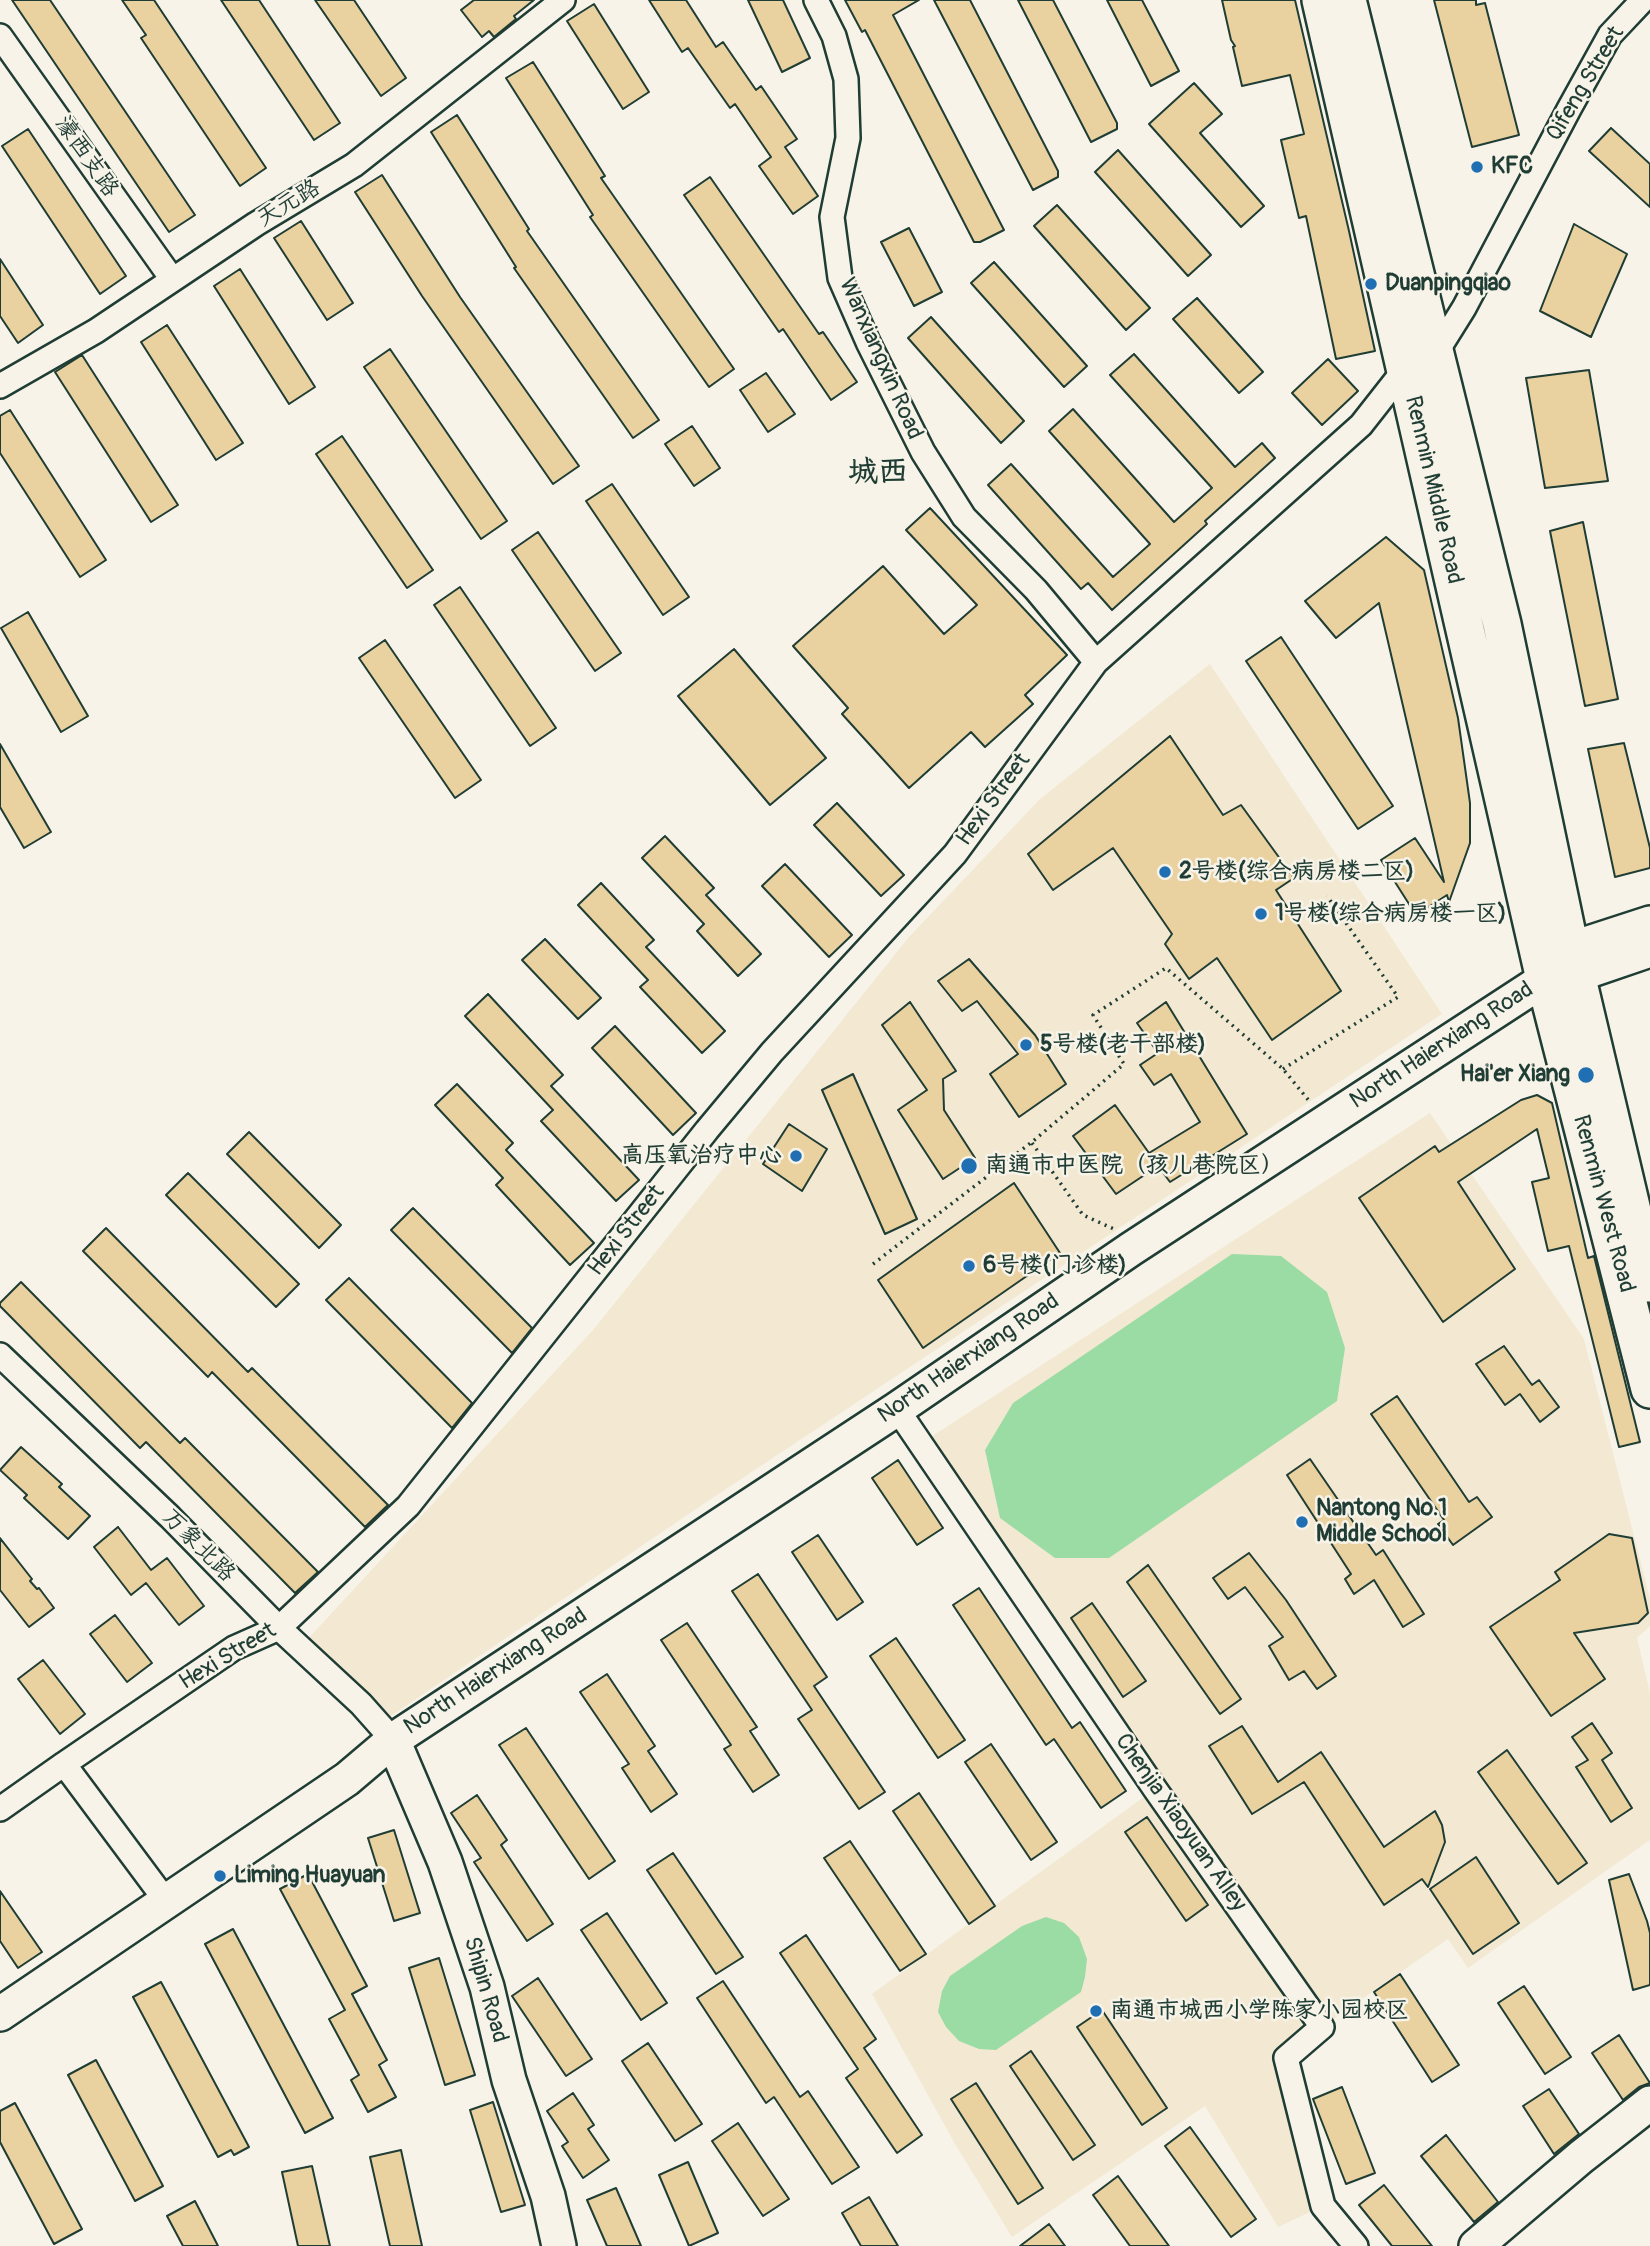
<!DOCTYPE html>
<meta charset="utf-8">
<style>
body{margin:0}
canvas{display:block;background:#f7f3e8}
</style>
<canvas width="1650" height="2246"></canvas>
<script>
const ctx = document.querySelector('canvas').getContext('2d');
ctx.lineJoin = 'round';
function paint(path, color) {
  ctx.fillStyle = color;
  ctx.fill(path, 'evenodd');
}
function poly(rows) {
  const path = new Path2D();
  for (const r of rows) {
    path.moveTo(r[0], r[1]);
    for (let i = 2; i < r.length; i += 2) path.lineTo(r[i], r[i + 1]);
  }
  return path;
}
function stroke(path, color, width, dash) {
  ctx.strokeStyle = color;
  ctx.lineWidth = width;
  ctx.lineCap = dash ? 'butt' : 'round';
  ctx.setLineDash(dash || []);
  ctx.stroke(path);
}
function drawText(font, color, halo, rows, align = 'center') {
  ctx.font = font + ' Pangolin,"LXGW WenKai TC",sans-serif';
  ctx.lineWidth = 5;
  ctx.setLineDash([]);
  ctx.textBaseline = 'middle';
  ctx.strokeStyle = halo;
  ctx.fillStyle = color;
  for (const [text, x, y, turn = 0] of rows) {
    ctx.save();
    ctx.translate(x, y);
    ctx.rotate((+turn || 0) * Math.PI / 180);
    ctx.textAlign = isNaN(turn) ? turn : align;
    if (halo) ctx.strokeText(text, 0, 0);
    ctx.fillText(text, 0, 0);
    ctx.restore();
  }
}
const built = poly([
 [1210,664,1442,1014,705,1503,385,1720,306,1641,593,1330,909,937,1040,799],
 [1430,1113,1584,1339,1650,1599,1650,1626,1637,1638,1650,1693,1650,1840,1468,1968,1448,1939,1322,2027,1286,2058,1323,2206,1278,2227,1205,2106,1012,2237,955,2144,872,1994,1155,1789,920,1444]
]);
const green = poly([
 [1232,1254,1281,1256,1327,1292,1345,1348,1337,1401,1109,1558,1055,1558,1000,1518,985,1450,1013,1403],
 [1046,1917,1064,1923,1079,1937,1087,1959,1085,1977,1081,1992,996,2050,979,2049,959,2041,946,2027,938,2012,942,1991,950,1976,1022,1926]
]);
const building = poly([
 [12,0,50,0,195,215,169,232,12,0],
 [122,0,154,0,266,168,240,186,141,38,146,35,122,0],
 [221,0,259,0,340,123,314,140,221,0],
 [315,0,354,0,406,78,381,96,315,0],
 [474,0,534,0,514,16,516,19,494,37,489,31,482,37,461,10,474,0],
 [649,0,686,0,716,47,723,42,756,90,761,86,797,139,785,147,818,196,793,214,759,166,771,157,735,104,730,108,688,48,682,52,649,0],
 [748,0,783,0,810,58,782,72,748,0],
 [845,0,919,0,893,15,1004,230,980,242,974,242,865,30,862,32,845,0],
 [934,0,970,0,1058,171,1058,177,1033,190,934,0],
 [1018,0,1053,0,1117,123,1117,129,1091,142,1018,0],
 [1107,0,1142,0,1179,71,1151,86,1107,0],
 [1222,0,1295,0,1349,231,1375,351,1336,359,1306,216,1299,218,1281,140,1304,134,1290,75,1242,86,1233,47,1235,46,1231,40,1222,0],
 [1434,0,1476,0,1476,5,1485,3,1519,135,1472,147,1434,0],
 [594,4,649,92,623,109,567,21,594,4],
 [533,62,605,176,601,178,734,369,709,387,590,217,593,215,506,78,533,62],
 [1194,83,1222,114,1200,133,1264,206,1241,227,1149,124,1194,83],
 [457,115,529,229,527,231,659,420,633,438,514,268,516,267,431,132,457,115],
 [1611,128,1650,164,1650,207,1589,151,1611,128],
 [28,129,126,276,100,294,2,146,28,129],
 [1118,150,1211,255,1188,276,1095,172,1118,150],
 [382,175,460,297,579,466,553,484,422,296,355,192,382,175],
 [710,177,819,334,823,332,857,382,831,400,783,329,779,332,684,195,710,177],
 [1057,205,1150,308,1126,330,1034,226,1057,205],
 [301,221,353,303,327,320,274,238,301,221],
 [1574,224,1627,254,1591,337,1540,311,1574,224],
 [909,228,942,292,914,306,881,242,909,228],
 [0,259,43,325,18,343,0,316,0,259],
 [994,262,1087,366,1064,387,971,283,994,262],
 [240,269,315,387,289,404,214,286,240,269],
 [1197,298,1263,372,1239,393,1173,319,1197,298],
 [931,317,1024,421,1001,443,908,338,931,317],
 [167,325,243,443,216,460,141,342,167,325],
 [390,349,507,521,481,539,364,367,390,349],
 [1134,354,1235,467,1262,443,1275,458,1205,521,1207,524,1112,610,1088,583,1081,589,988,485,1011,464,1113,577,1150,544,1049,431,1073,409,1174,522,1212,488,1110,375,1134,354],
 [82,355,178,505,151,522,55,372,82,355],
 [1328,359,1358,391,1322,425,1292,393,1328,359],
 [1589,370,1608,481,1545,488,1526,378,1589,370],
 [766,373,795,414,768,432,740,390,766,373],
 [10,410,106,560,80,577,0,453,0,416,10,410],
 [692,426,720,468,694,486,665,444,692,426],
 [342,436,433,570,407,588,316,454,342,436],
 [612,484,689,597,663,615,586,501,612,484],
 [930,508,1067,655,1025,695,1033,704,985,747,971,732,909,788,842,714,848,708,793,646,883,566,944,634,977,605,906,530,930,508],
 [1583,522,1618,699,1585,706,1550,531,1583,522],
 [538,532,621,653,595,671,512,550,538,532],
 [1386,537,1424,570,1458,718,1470,803,1470,843,1449,902,1447,895,1416,915,1381,860,1415,838,1444,882,1379,603,1336,638,1305,601,1386,537],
 [460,587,556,728,530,746,434,605,460,587],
 [28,612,88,716,61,732,1,628,28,612],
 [1281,637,1393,806,1358,829,1246,661,1281,637],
 [385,640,481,780,455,798,359,658,385,640],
 [734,649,826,758,770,805,678,696,734,649],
 [1170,736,1223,815,1241,805,1294,878,1276,890,1341,991,1272,1040,1217,958,1189,979,1165,944,1172,934,1113,848,1053,890,1028,854,1170,736],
 [1624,743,1650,848,1650,868,1615,877,1588,749,1624,743],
 [0,744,51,832,24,848,0,807,0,744],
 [837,803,904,875,881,896,814,825,837,803],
 [665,836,714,888,706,895,761,954,738,976,697,931,704,924,642,858,665,836],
 [785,864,852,935,829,957,762,886,785,864],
 [601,883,654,940,646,947,725,1031,702,1053,640,987,648,980,578,905,601,883],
 [545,939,601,998,578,1019,522,960,545,939],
 [969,959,1035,1035,1066,1084,1019,1117,990,1074,1018,1054,977,1001,962,1011,938,981,969,959],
 [488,994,563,1075,551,1086,639,1180,616,1201,541,1121,553,1110,465,1016,488,994],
 [910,1002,956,1071,943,1079,944,1110,975,1158,943,1179,898,1110,927,1090,882,1025,910,1002],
 [1166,1002,1247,1134,1170,1182,1158,1166,1116,1194,1073,1136,1115,1105,1149,1153,1200,1122,1171,1074,1154,1085,1140,1065,1158,1053,1137,1023,1166,1002],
 [615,1026,696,1113,673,1135,592,1048,615,1026],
 [853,1074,917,1219,885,1234,822,1090,853,1074],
 [457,1084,513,1143,506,1150,594,1243,570,1265,496,1185,503,1178,435,1105,457,1084],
 [1537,1095,1552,1103,1588,1258,1594,1256,1640,1442,1619,1447,1569,1246,1548,1251,1532,1182,1549,1178,1537,1129,1458,1182,1515,1269,1443,1322,1359,1198,1435,1146,1439,1152,1521,1100,1537,1095],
 [789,1124,827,1149,802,1191,763,1164,789,1124],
 [249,1132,341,1225,319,1248,227,1154,249,1132],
 [188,1173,299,1284,276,1307,166,1195,188,1173],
 [1014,1183,1060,1253,923,1348,878,1280,1014,1183],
 [413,1208,532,1328,512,1353,391,1230,413,1208],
 [106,1228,248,1372,252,1368,388,1505,365,1527,212,1372,208,1377,83,1251,106,1228],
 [349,1278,472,1403,452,1428,326,1300,349,1278],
 [21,1282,180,1443,185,1438,318,1572,295,1593,146,1442,140,1448,0,1306,0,1303,21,1282],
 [1504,1346,1532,1385,1539,1380,1559,1407,1540,1422,1520,1394,1505,1405,1476,1364,1504,1346],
 [1397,1396,1469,1502,1477,1497,1492,1517,1453,1545,1438,1524,1444,1520,1371,1414,1397,1396],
 [21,1447,62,1484,59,1487,90,1516,68,1539,24,1498,27,1495,0,1470,21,1447],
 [1310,1459,1376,1555,1383,1550,1424,1614,1403,1627,1374,1580,1354,1594,1345,1579,1351,1574,1287,1475,1310,1459],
 [898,1460,943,1528,917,1545,872,1478,898,1460],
 [118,1527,151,1570,167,1558,204,1606,179,1625,146,1583,131,1595,94,1547,118,1527],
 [1609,1534,1632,1538,1648,1613,1638,1623,1574,1633,1605,1679,1551,1716,1490,1627,1560,1580,1555,1572,1609,1534],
 [818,1535,863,1602,837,1620,792,1552,818,1535],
 [0,1538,32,1579,30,1581,37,1589,39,1588,54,1608,29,1627,0,1590,0,1538],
 [1249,1553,1286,1600,1336,1676,1317,1689,1304,1671,1289,1680,1269,1646,1283,1637,1245,1587,1228,1599,1213,1578,1249,1553],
 [1148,1565,1241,1699,1220,1714,1127,1582,1148,1565],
 [758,1574,827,1677,814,1686,885,1792,859,1809,798,1719,812,1710,732,1591,758,1574],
 [979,1588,1072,1728,1080,1722,1126,1791,1101,1808,1054,1739,1046,1745,953,1605,979,1588],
 [1092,1603,1146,1681,1123,1697,1071,1618,1092,1603],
 [115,1615,152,1663,127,1682,90,1634,115,1615],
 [687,1623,757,1727,750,1731,779,1775,753,1792,724,1749,731,1745,661,1640,687,1623],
 [896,1638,965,1740,938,1758,870,1656,896,1638],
 [43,1660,85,1714,60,1734,18,1679,43,1660],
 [607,1674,655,1746,648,1751,677,1794,651,1812,622,1768,629,1764,580,1692,607,1674],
 [1592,1723,1612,1753,1602,1760,1632,1808,1611,1822,1576,1767,1588,1760,1572,1737,1592,1723],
 [1242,1726,1278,1782,1321,1752,1384,1847,1435,1811,1442,1825,1445,1842,1428,1887,1422,1879,1384,1905,1304,1782,1252,1814,1209,1746,1242,1726],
 [526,1728,615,1861,589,1879,499,1745,526,1728],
 [991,1744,1057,1842,1031,1860,965,1762,991,1744],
 [1507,1750,1587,1863,1558,1884,1478,1772,1507,1750],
 [919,1793,995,1906,969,1924,893,1811,919,1793],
 [477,1795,507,1840,501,1845,553,1924,527,1941,474,1862,481,1858,451,1813,477,1795],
 [1147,1817,1208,1905,1186,1921,1125,1832,1147,1817],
 [394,1830,420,1913,394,1921,368,1838,394,1830],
 [850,1841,926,1954,900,1971,824,1858,850,1841],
 [673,1853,743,1957,716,1974,647,1870,673,1853],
 [1476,1857,1519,1923,1473,1954,1430,1889,1476,1857],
 [308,1874,367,1986,352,1994,387,2060,379,2065,396,2097,368,2112,351,2080,359,2075,329,2019,345,2010,280,1889,308,1874],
 [1629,1874,1647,1921,1650,1933,1650,1985,1633,1990,1609,1880,1629,1874],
 [0,1891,42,1952,18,1968,0,1941,0,1891],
 [607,1913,667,2003,641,2020,581,1930,607,1913],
 [233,1929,333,2118,305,2133,205,1944,233,1929],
 [806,1935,876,2039,864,2048,922,2135,897,2153,846,2078,858,2069,780,1953,806,1935],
 [439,1958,475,2075,445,2085,409,1968,439,1958],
 [1400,1974,1459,2065,1432,2082,1374,1992,1400,1974],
 [538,1978,592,2059,566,2076,512,1996,538,1978],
 [723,1981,800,2097,808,2091,859,2167,832,2184,774,2097,766,2103,697,1998,723,1981],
 [161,1982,249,2147,234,2155,231,2150,218,2157,133,1997,161,1982],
 [1524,1986,1571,2057,1545,2074,1498,2003,1524,1986],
 [1102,2010,1167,2108,1142,2125,1077,2027,1102,2010],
 [1619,2035,1650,2083,1639,2087,1623,2100,1592,2053,1619,2035],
 [648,2043,702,2124,675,2141,622,2061,648,2043],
 [1031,2051,1095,2145,1073,2160,1010,2066,1031,2051],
 [96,2060,163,2186,135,2201,68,2075,96,2060],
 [976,2083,1043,2188,1018,2204,951,2099,976,2083],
 [1342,2087,1375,2173,1346,2184,1313,2099,1342,2087],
 [1549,2089,1579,2134,1554,2154,1523,2106,1549,2089],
 [573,2093,594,2125,588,2129,609,2160,583,2178,562,2146,568,2142,547,2111,573,2093],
 [493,2102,525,2205,501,2212,470,2110,493,2102],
 [15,2103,82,2229,54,2244,0,2142,0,2111,15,2103],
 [738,2123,789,2199,763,2216,712,2141,738,2123],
 [1190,2127,1256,2219,1231,2237,1165,2146,1190,2127],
 [1446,2135,1498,2202,1474,2222,1421,2156,1446,2135],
 [401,2150,422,2246,390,2246,370,2157,401,2150],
 [688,2162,718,2233,689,2246,659,2175,688,2162],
 [312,2166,330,2246,298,2246,282,2172,312,2166],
 [1118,2176,1169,2246,1130,2246,1093,2195,1118,2176],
 [1384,2185,1432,2246,1392,2246,1359,2205,1384,2185],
 [616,2188,641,2246,607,2246,587,2200,616,2188],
 [869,2197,898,2246,861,2246,842,2213,869,2197],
 [195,2201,218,2246,183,2246,167,2216,195,2201],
 [1049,2224,1065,2246,1020,2246,1049,2224]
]);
const path = poly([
 [1283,1069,1398,997,1327,896],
 [1032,1143,1083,1215,1114,1229],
 [873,1264,1032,1142,1124,1064,1093,1015,1166,968,1283,1069,1310,1102]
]);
const street = poly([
 [816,0,834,36,846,79,848,138,832,217,840,278,868,342,923,452,964,517,1036,590,1096,662],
 [0,36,172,279],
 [1434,356,1464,308,1569,109,1610,35,1643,0],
 [0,386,96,331,256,224,354,165,563,0],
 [0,1355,170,1517,279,1628,361,1704,393,1740],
 [897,1409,1155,1789,1322,2027,1286,2058,1323,2206,1356,2246],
 [0,1809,64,1764],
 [166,1901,64,1764,234,1648,279,1628,408,1506,707,1130,772,1052,955,854,1096,662,1361,425,1405,369]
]);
const secondary = poly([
 [1551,979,1577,975,1650,950],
 [393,1740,445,1862,487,1987,509,2080,548,2196,559,2246],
 [0,2014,347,1779,393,1740,897,1409,1131,1249,1545,979,1570,949,1650,923],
 [1476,2246,1581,2157,1650,2103]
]);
const primary = poly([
 [1321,0,1545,979,1650,1389],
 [1347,0,1502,624,1570,949,1649,1283]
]);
const markers = [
 [1477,167,7,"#1f6fb2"],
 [1371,284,7,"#1f6fb2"],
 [1165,872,7,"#1f6fb2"],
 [1261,914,7,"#1f6fb2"],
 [1026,1045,7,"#1f6fb2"],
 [1586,1075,9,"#1f6fb2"],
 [796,1156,7,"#1f6fb2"],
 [969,1166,9,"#1f6fb2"],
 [969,1266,7,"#1f6fb2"],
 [1302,1522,7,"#1f6fb2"],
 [220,1876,7,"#1f6fb2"],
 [1096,2011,7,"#1f6fb2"]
];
const streetNames = [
 ["Qifeng Street",1586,84,-59],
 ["濠西支路",86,157,55],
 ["天元路",289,204,-31],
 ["Wanxiangxin Road",880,359,66],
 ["Renmin Middle Road",1433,490,77],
 ["Hexi Street",994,800,-54],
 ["North Haierxiang Road",1442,1046,-33],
 ["Renmin West Road",1603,1204,75],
 ["Hexi Street",627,1231,-52],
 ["North Haierxiang Road",969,1359,-34],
 ["万象北路",198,1546,45],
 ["Hexi Street",228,1657,-31],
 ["North Haierxiang Road",496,1672,-33],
 ["Chenjia Xiaoyuan Alley",1180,1823,55],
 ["Shipin Road",485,1990,74]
];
const poiNames = [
 ["KFC",1491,167],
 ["Duanpingqiao",1385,284],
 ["2号楼(综合病房楼二区)",1179,872],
 ["1号楼(综合病房楼一区)",1275,914],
 ["5号楼(老干部楼)",1040,1045],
 ["Hai'er Xiang",1570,1075,"right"],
 ["高压氧治疗中心",782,1156,"right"],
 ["南通市中医院（孩儿巷院区）",985,1166],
 ["6号楼(门诊楼)",983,1266],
 ["Nantong No.1",1316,1509],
 ["Middle School",1316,1535],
 ["Liming Huayuan",234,1876],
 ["南通市城西小学陈家小园校区",1110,2011]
];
const districtNames = [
 ["城西",878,473]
];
paint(built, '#f3e9d2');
paint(green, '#9bdca5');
paint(building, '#ead1a0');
stroke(building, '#1f3d34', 2);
stroke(street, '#1f3d34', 28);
stroke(secondary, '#1f3d34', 38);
stroke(primary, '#1f3d34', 42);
stroke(path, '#1f3d34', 3.5, [2, 5]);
stroke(street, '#f7f3e8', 23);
stroke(secondary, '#f7f3e8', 33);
stroke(primary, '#f7f3e8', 37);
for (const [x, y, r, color] of markers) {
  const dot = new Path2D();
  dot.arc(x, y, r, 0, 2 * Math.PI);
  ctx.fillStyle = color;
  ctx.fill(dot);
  stroke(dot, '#f7f3e8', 2.5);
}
drawText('23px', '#1f3d34', '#f7f3e8', streetNames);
drawText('bold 23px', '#1f3d34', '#f7f3e8', poiNames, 'left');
drawText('bold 30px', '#1f3d34', '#f7f3e8', districtNames);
</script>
